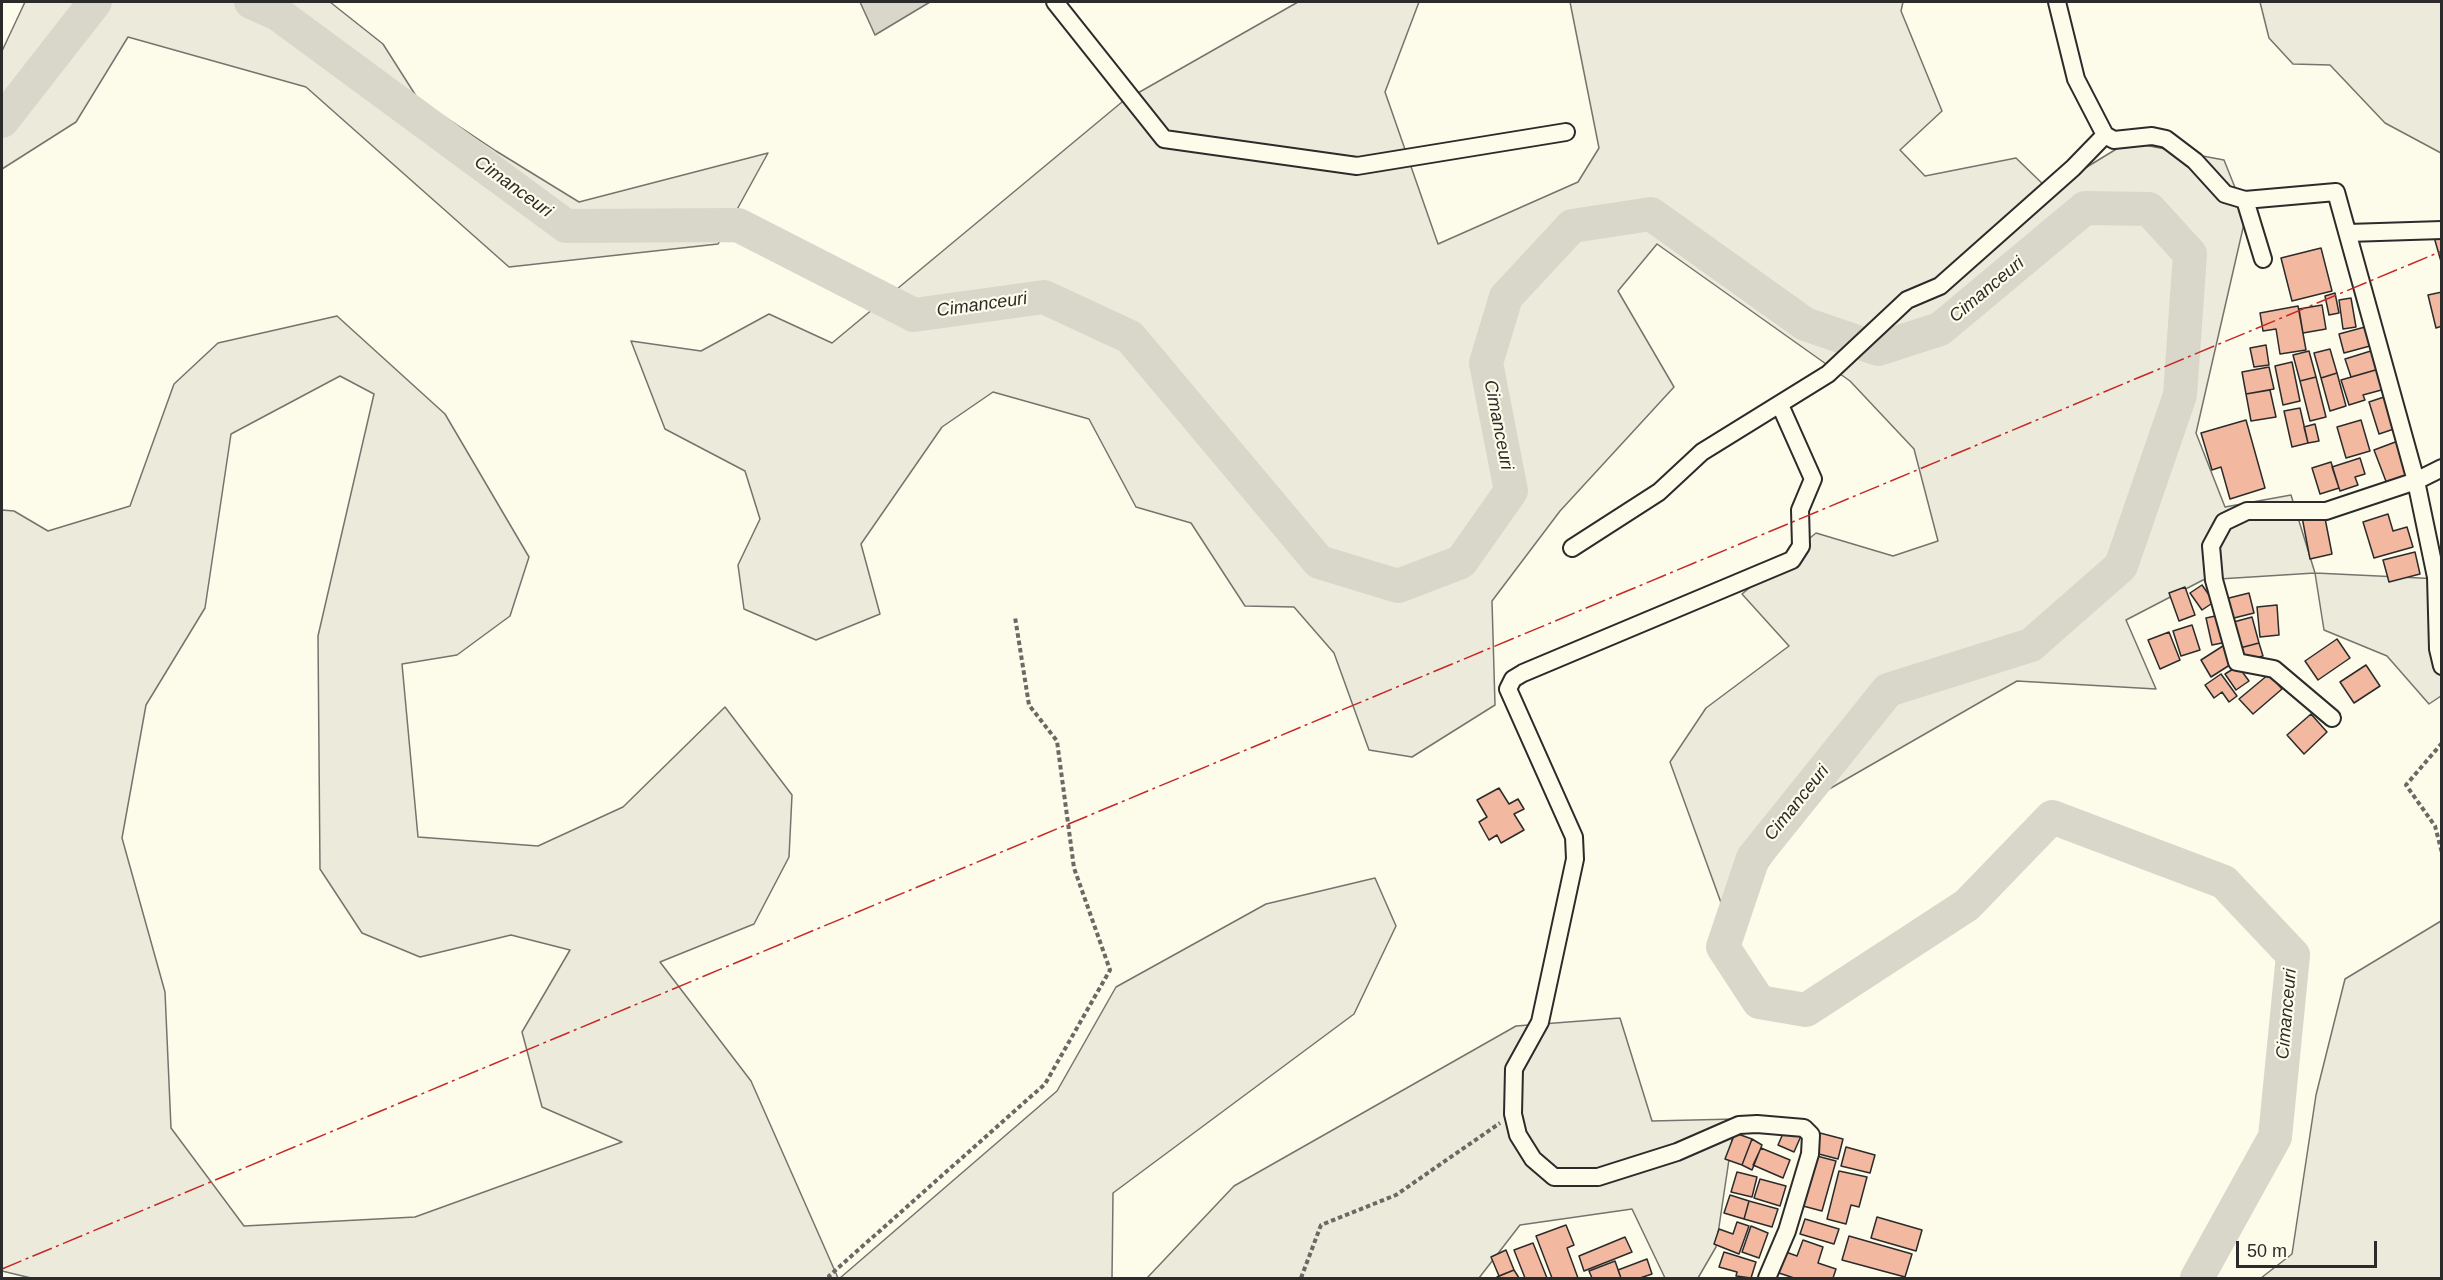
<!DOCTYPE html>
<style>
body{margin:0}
#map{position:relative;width:2443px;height:1280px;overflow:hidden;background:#fdfbea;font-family:Arial,sans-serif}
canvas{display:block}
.frame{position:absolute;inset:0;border:3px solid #2b2b2b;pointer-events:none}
.scale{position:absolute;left:2236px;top:1241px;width:141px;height:27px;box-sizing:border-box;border:3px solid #2b2b2b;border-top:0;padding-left:8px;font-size:18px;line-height:21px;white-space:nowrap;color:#2b2b2b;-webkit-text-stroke:4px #fdfbea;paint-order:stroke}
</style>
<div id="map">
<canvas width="2443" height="1280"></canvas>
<div class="frame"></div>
<div class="scale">50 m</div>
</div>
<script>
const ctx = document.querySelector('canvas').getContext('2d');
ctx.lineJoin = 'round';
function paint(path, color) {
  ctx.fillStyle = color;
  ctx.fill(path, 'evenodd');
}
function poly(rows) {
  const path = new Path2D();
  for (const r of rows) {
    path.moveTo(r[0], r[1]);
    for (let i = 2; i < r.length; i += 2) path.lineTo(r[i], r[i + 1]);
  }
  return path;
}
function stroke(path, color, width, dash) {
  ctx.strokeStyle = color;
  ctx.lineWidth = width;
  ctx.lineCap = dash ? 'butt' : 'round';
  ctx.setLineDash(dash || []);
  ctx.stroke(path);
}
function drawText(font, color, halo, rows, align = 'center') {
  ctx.font = font + ' Arial,sans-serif';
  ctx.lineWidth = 4.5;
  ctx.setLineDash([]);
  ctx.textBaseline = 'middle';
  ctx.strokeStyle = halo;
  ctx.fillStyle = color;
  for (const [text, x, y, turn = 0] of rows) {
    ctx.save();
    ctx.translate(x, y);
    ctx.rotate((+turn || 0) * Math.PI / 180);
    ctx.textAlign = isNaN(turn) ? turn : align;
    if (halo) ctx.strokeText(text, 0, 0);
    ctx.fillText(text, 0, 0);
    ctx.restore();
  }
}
const green = poly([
 [25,2,330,2,383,44,418,99,496,151,579,202,768,153,718,244,509,267,306,87,128,37,76,122,2,169,2,51,25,2],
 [1298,2,1419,2,1385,92,1438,244,1578,182,1599,148,1570,2,1903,2,1901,11,1942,111,1900,150,1925,176,2016,158,2049,190,2128,142,2224,160,2246,215,2196,433,2225,507,2291,495,2315,573,2441,579,2441,696,2429,704,2387,656,2324,630,2315,573,2203,580,2126,620,2156,689,2017,681,1817,796,1728,922,1670,762,1706,708,1789,646,1742,594,1816,533,1893,556,1938,541,1914,449,1850,381,1657,244,1618,291,1674,387,1560,511,1492,601,1495,705,1412,757,1369,750,1334,653,1294,607,1245,606,1191,523,1136,507,1089,419,993,392,942,427,861,544,880,614,816,640,744,609,738,565,760,519,745,471,665,429,631,341,701,351,769,314,832,343,1122,102,1298,2],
 [2260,2,2441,2,2441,153,2385,123,2330,65,2293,64,2269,38,2260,2],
 [337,316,445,414,529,557,510,616,457,655,402,664,418,837,538,846,623,807,725,707,792,795,789,857,754,924,660,962,751,1081,838,1278,31,1278,2,1271,2,510,14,511,48,531,130,506,174,384,218,343,337,316],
 [340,376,374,394,318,636,320,869,362,933,420,957,511,935,570,950,522,1032,542,1107,622,1142,415,1217,244,1226,171,1128,165,992,122,838,146,705,205,608,231,434,340,376],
 [1375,878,1396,926,1354,1014,1113,1193,1112,1278,840,1278,1057,1091,1116,987,1266,904,1375,878],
 [2441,921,2441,1278,2261,1278,2292,1254,2316,1095,2345,979,2441,921],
 [1620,1018,1652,1121,1735,1119,1716,1247,1698,1278,1665,1278,1632,1209,1520,1225,1479,1278,1147,1278,1234,1186,1516,1026,1620,1018]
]);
const water = poly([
 [860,2,930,2,875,35,860,2]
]);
const river = poly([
 [251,2,278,14,566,226,738,225,914,315,1044,297,1130,337,1319,562,1398,586,1461,562,1511,491,1486,363,1506,297,1572,226,1651,214,1805,324,1878,349,1940,329,2085,208,2149,209,2190,254,2180,395,2121,566,2031,645,1888,690,1753,858,1723,947,1759,1002,1806,1010,1967,905,2052,817,2224,882,2293,955,2275,1137,2197,1278],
 [2,121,95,2]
]);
const building = poly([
 [2442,235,2442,265,2434,237,2442,235],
 [2321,248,2332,291,2292,301,2281,258,2321,248],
 [2442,292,2442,326,2436,328,2428,295,2442,292],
 [2335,293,2339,313,2329,315,2325,296,2335,293],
 [2351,298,2356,327,2343,329,2339,300,2351,298],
 [2322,305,2326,329,2303,333,2299,309,2322,305],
 [2298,306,2306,350,2280,354,2276,329,2263,331,2260,313,2298,306],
 [2365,327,2370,346,2344,353,2339,334,2365,327],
 [2266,345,2269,365,2254,367,2250,348,2266,345],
 [2330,349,2337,373,2321,378,2314,353,2330,349],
 [2374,350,2379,369,2351,377,2345,359,2374,350],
 [2309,351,2316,377,2300,381,2293,355,2309,351],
 [2292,362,2300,401,2283,405,2275,366,2292,362],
 [2269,367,2274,389,2246,394,2242,372,2269,367],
 [2379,369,2385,389,2363,395,2365,400,2349,405,2341,380,2379,369],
 [2337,373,2346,406,2330,411,2321,378,2337,373],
 [2316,377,2326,417,2310,421,2300,381,2316,377],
 [2270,390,2276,417,2251,421,2246,394,2270,390],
 [2390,395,2400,427,2379,434,2369,402,2390,395],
 [2300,408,2308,443,2292,447,2284,411,2300,408],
 [2246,420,2265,488,2230,499,2221,467,2212,470,2201,433,2246,420],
 [2361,420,2370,451,2346,458,2337,427,2361,420],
 [2315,424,2319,441,2308,443,2304,427,2315,424],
 [2398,441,2411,475,2387,484,2374,450,2398,441],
 [2360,458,2365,474,2355,477,2358,485,2340,491,2332,467,2360,458],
 [2331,462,2339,488,2320,494,2312,468,2331,462],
 [2324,513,2332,554,2310,559,2302,517,2324,513],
 [2388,514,2393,531,2407,527,2413,547,2374,558,2363,522,2388,514],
 [2415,552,2420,574,2389,582,2383,560,2415,552],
 [2202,585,2214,602,2202,610,2190,593,2202,585],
 [2185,587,2195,615,2179,621,2169,593,2185,587],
 [2249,593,2254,613,2230,619,2225,599,2249,593],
 [2277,605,2279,635,2260,637,2257,607,2277,605],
 [2220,615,2227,642,2212,645,2206,618,2220,615],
 [2252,617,2259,643,2236,649,2230,623,2252,617],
 [2192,625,2200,650,2181,656,2173,631,2192,625],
 [2169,632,2180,660,2160,669,2148,640,2169,632],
 [2337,639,2350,658,2318,680,2305,661,2337,639],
 [2259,643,2263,656,2240,663,2236,649,2259,643],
 [2226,644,2236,661,2211,677,2201,660,2226,644],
 [2366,665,2380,686,2354,703,2340,682,2366,665],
 [2238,666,2249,681,2236,690,2225,674,2238,666],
 [2221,674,2237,696,2229,702,2222,692,2214,698,2205,685,2221,674],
 [2269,674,2282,689,2253,714,2239,699,2269,674],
 [2311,714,2327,732,2304,754,2287,735,2311,714],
 [1499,788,1509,804,1518,799,1524,809,1514,814,1524,830,1501,843,1497,835,1489,840,1479,822,1487,817,1477,800,1499,788],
 [1785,1129,1801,1136,1794,1152,1778,1145,1785,1129],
 [1735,1133,1752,1139,1742,1165,1725,1159,1735,1133],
 [1820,1133,1843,1139,1838,1159,1815,1153,1820,1133],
 [1752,1139,1762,1145,1752,1170,1742,1165,1752,1139],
 [1846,1147,1875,1155,1870,1173,1841,1166,1846,1147],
 [1761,1148,1790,1160,1783,1178,1753,1165,1761,1148],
 [1817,1156,1836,1161,1822,1211,1803,1206,1817,1156],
 [1839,1171,1867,1177,1859,1207,1851,1205,1846,1224,1827,1219,1839,1171],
 [1737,1172,1757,1177,1752,1197,1731,1192,1737,1172],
 [1760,1179,1786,1186,1780,1206,1754,1198,1760,1179],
 [1730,1195,1749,1201,1744,1219,1724,1213,1730,1195],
 [1749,1201,1778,1209,1772,1227,1744,1219,1749,1201],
 [1877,1217,1922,1230,1916,1251,1871,1238,1877,1217],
 [1805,1219,1839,1229,1834,1244,1800,1234,1805,1219],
 [1737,1222,1749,1226,1739,1254,1714,1244,1719,1229,1733,1234,1737,1222],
 [1566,1225,1574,1245,1567,1248,1578,1278,1552,1278,1536,1236,1566,1225],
 [1751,1226,1768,1233,1759,1258,1742,1252,1751,1226],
 [1849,1236,1912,1254,1905,1277,1842,1260,1849,1236],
 [1625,1237,1632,1252,1584,1271,1579,1256,1625,1237],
 [1803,1240,1823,1247,1818,1263,1836,1269,1833,1278,1794,1278,1776,1272,1783,1251,1797,1256,1803,1240],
 [1533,1243,1547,1278,1525,1278,1514,1250,1533,1243],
 [1506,1250,1514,1270,1499,1276,1491,1257,1506,1250],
 [1724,1252,1756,1262,1751,1278,1736,1276,1737,1272,1719,1267,1724,1252],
 [1647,1259,1652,1274,1640,1278,1621,1278,1618,1270,1647,1259],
 [1615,1261,1621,1278,1592,1278,1589,1271,1615,1261],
 [1514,1270,1519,1278,1498,1278,1497,1277,1514,1270]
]);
const path = poly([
 [2442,743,2406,785,2435,826,2442,853],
 [830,1278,829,1276,1045,1084,1110,970,1074,868,1057,741,1029,705,1015,617],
 [1301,1278,1321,1225,1396,1195,1500,1123]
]);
const street = poly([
 [1055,2,1164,139,1357,166,1566,132],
 [2057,2,2076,79,2105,135,2114,140,2152,136,2166,139,2195,161,2225,194,2245,200,2336,192,2416,481,2436,577,2438,649,2442,666],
 [2245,200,2263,259],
 [2348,233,2442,230],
 [1572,548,1659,492,1702,452,1828,374,1907,300,1940,286,2073,168,2105,135],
 [2332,718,2274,669,2237,662,2214,580,2211,546,2224,522,2247,511,2326,511,2416,481,2442,468],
 [1767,1278,1787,1231,1810,1154,1811,1135,1804,1128,1757,1124,1739,1125,1677,1152,1598,1177,1554,1177,1533,1159,1518,1135,1513,1114,1514,1069,1540,1022,1575,859,1574,837,1508,689,1513,679,1523,673,1792,560,1801,546,1800,510,1813,479,1780,405]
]);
const power = poly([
 [2,1269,2442,251]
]);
const waterNames = [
 ["Cimanceuri",513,187,36],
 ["Cimanceuri",1987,290,-40],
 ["Cimanceuri",982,305,-8],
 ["Cimanceuri",1498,425,79],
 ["Cimanceuri",1797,803,-51],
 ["Cimanceuri",2287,1014,-85]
];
paint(green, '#ecebdb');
stroke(green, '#74746e', 1.5);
paint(water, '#d8d7c9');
stroke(water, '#74746e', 1.5);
stroke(river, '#d8d7c9', 34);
paint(building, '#f2b8a0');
stroke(building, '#2b2b2b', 1.5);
stroke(street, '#2b2b2b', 20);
stroke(path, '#6a6964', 4, [4.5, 3]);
stroke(street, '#fdfbea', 16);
stroke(power, '#c62828', 1.5, [21, 4.5, 3, 4.5]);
drawText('italic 18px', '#2b2b2b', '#fdfbea', waterNames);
</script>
